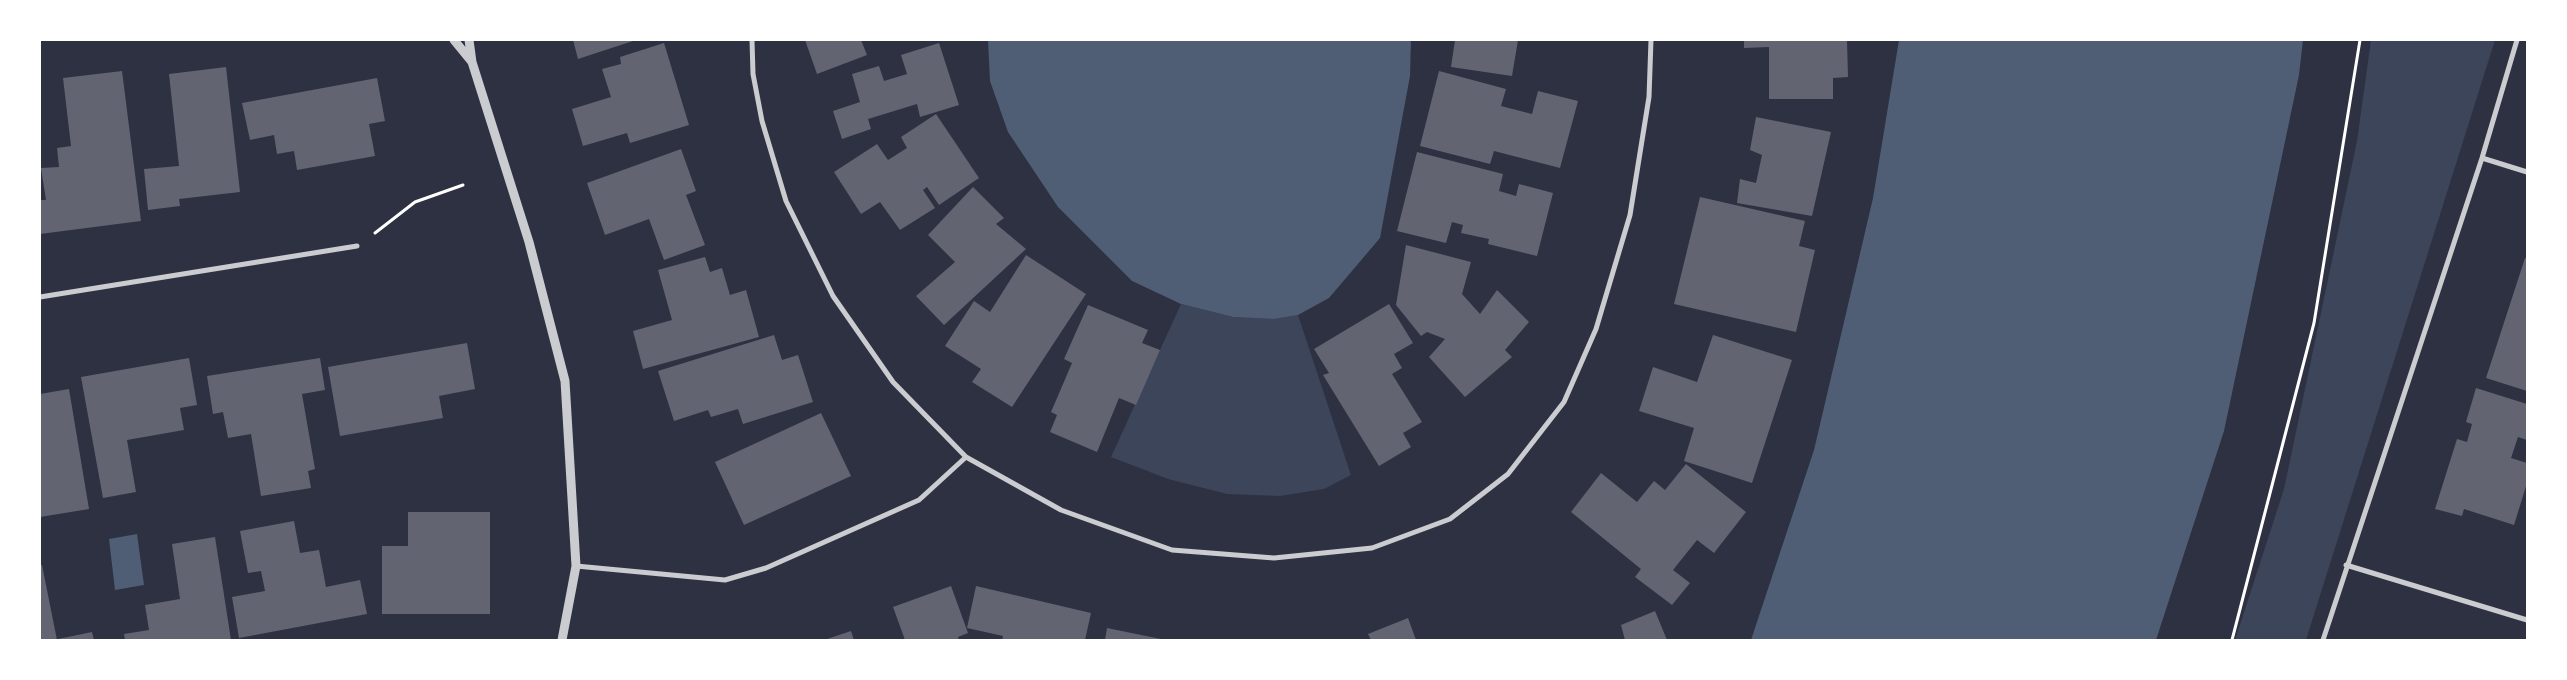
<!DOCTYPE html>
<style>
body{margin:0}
#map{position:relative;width:2567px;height:680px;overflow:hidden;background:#2d3142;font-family:Rubik,sans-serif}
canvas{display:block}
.frame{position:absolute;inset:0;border:41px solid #fff;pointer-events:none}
</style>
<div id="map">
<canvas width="2567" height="680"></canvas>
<div class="frame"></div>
</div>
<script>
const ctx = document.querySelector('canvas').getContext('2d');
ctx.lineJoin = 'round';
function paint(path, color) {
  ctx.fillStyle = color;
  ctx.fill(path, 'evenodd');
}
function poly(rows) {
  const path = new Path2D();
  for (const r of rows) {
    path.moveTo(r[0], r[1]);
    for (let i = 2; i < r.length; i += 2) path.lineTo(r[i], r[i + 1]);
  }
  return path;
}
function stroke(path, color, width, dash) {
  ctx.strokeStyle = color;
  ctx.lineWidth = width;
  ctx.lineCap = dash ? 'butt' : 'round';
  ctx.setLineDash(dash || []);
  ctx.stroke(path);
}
const green = poly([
 [2371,40,2495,40,2306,640,2235,640,2284,489,2357,141],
 [1181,304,1233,317,1274,319,1298,315,1351,475,1324,489,1280,496,1227,494,1168,479,1111,457]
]);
const water = poly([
 [988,40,1411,40,1410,76,1380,238,1329,298,1298,315,1274,319,1233,317,1181,304,1132,281,1058,207,1008,132,990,81],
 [1899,40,2303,40,2299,75,2224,431,2156,640,1751,640,1814,450,1873,198],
 [137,534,144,585,115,590,109,539]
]);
const building = poly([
 [573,40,636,40,578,59],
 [805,40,861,40,867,55,817,74],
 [1455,40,1518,40,1512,76,1451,67],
 [1744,40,1847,40,1848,77,1833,78,1833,99,1769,99,1769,47,1744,48],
 [664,43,689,125,630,143,627,133,583,146,572,109,611,97,602,69,621,64,620,57],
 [939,43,959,105,920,117,917,104,868,119,871,129,842,139,833,111,860,102,852,74,879,66,884,81,907,74,901,55],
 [226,67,240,192,179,199,180,206,148,210,144,169,179,166,169,74],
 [122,71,141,221,40,234,40,200,46,200,41,168,59,167,57,148,71,146,63,78],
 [1439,71,1506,89,1501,106,1532,114,1538,91,1578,101,1560,168,1494,151,1490,164,1420,146],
 [377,78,385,121,369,124,375,156,297,170,294,151,277,154,274,135,250,140,242,103],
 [936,114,979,178,939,205,927,187,923,190,935,208,900,230,880,202,861,214,834,172,877,144,888,160,907,148,901,137],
 [1756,117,1831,132,1812,216,1737,203,1740,179,1756,183,1762,155,1750,150],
 [681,149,696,191,686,195,705,245,664,260,649,219,605,235,587,183],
 [1417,152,1503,174,1499,191,1516,196,1519,184,1553,193,1537,256,1488,244,1489,239,1461,233,1463,225,1452,222,1446,243,1397,231],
 [973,187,1004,218,996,224,1026,249,944,325,916,296,955,262,928,235],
 [1700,197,1805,221,1799,246,1815,250,1796,332,1674,304],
 [1406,245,1471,262,1462,294,1480,314,1497,290,1529,322,1505,350,1512,357,1465,397,1429,357,1445,339,1427,332,1421,336,1396,305],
 [1026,255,1086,294,1012,407,972,382,981,369,945,346,974,301,990,312],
 [705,257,710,272,722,268,730,295,746,290,759,337,643,369,633,331,672,320,658,270],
 [2525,258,2527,259,2527,391,2486,378],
 [1389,304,1413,343,1394,354,1402,368,1392,374,1422,422,1403,433,1411,447,1379,466,1323,375,1329,373,1314,349],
 [1088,305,1148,330,1142,343,1160,350,1136,405,1119,398,1097,452,1050,432,1057,415,1051,412,1072,363,1064,359],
 [774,335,782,360,798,355,813,402,743,424,738,409,711,417,708,410,674,421,658,371],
 [1713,335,1792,360,1752,483,1684,461,1694,428,1639,411,1653,367,1697,382],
 [467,343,475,389,439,396,443,418,340,436,328,367],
 [189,358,197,405,180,408,184,430,127,440,136,492,103,498,81,377],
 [320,358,325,390,302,394,315,469,308,471,311,488,261,496,251,434,228,438,223,412,213,414,207,376],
 [2476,388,2527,404,2527,440,2518,437,2511,458,2527,463,2527,483,2514,525,2464,509,2462,516,2435,509,2457,439,2467,442,2472,424,2466,422],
 [69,389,89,509,40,517,40,394],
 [821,413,851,476,744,525,715,462],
 [1686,464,1746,512,1714,553,1697,540,1673,570,1690,583,1672,605,1635,577,1641,569,1571,512,1601,473,1637,502,1654,481,1665,490],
 [408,512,490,512,490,614,382,614,382,546,408,546],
 [294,521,300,553,319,550,326,587,360,580,367,614,239,638,232,597,265,591,261,571,248,573,240,531],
 [215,537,231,640,125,640,124,634,149,630,145,605,180,599,172,544],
 [40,565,42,565,57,640,40,640],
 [951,586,968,633,958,637,959,640,905,640,893,607],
 [976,586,1091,613,1085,640,1002,640,1003,636,967,628],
 [1655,611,1667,640,1625,640,1621,625],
 [1408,618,1416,640,1371,640,1368,634],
 [1107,628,1161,639,1161,640,1105,640],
 [851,631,854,640,824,640],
 [92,632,94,640,58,640,58,639]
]);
const path = poly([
 [375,233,415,202,463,185],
 [2232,640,2314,323,2360,40]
]);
const minor = poly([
 [752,40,753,74,762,121,786,201,833,296,893,382,966,457,1061,510,1172,550,1274,558,1372,548,1450,519,1508,474,1564,402,1596,329,1630,215,1649,97,1651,40],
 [2482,158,2527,172],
 [40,297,357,246],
 [2346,565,2527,620],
 [576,566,725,580,766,568,919,500,966,457],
 [2323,640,2482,158,2517,40]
]);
const tertiary = poly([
 [454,40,472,62],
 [469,40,472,62,529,242,565,381,576,566,562,640]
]);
paint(green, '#3c4559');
paint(water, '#4f5d75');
paint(building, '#626471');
stroke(path, '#fff', 3);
stroke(minor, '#caccd0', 5);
stroke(tertiary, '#caccd0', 9);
</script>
